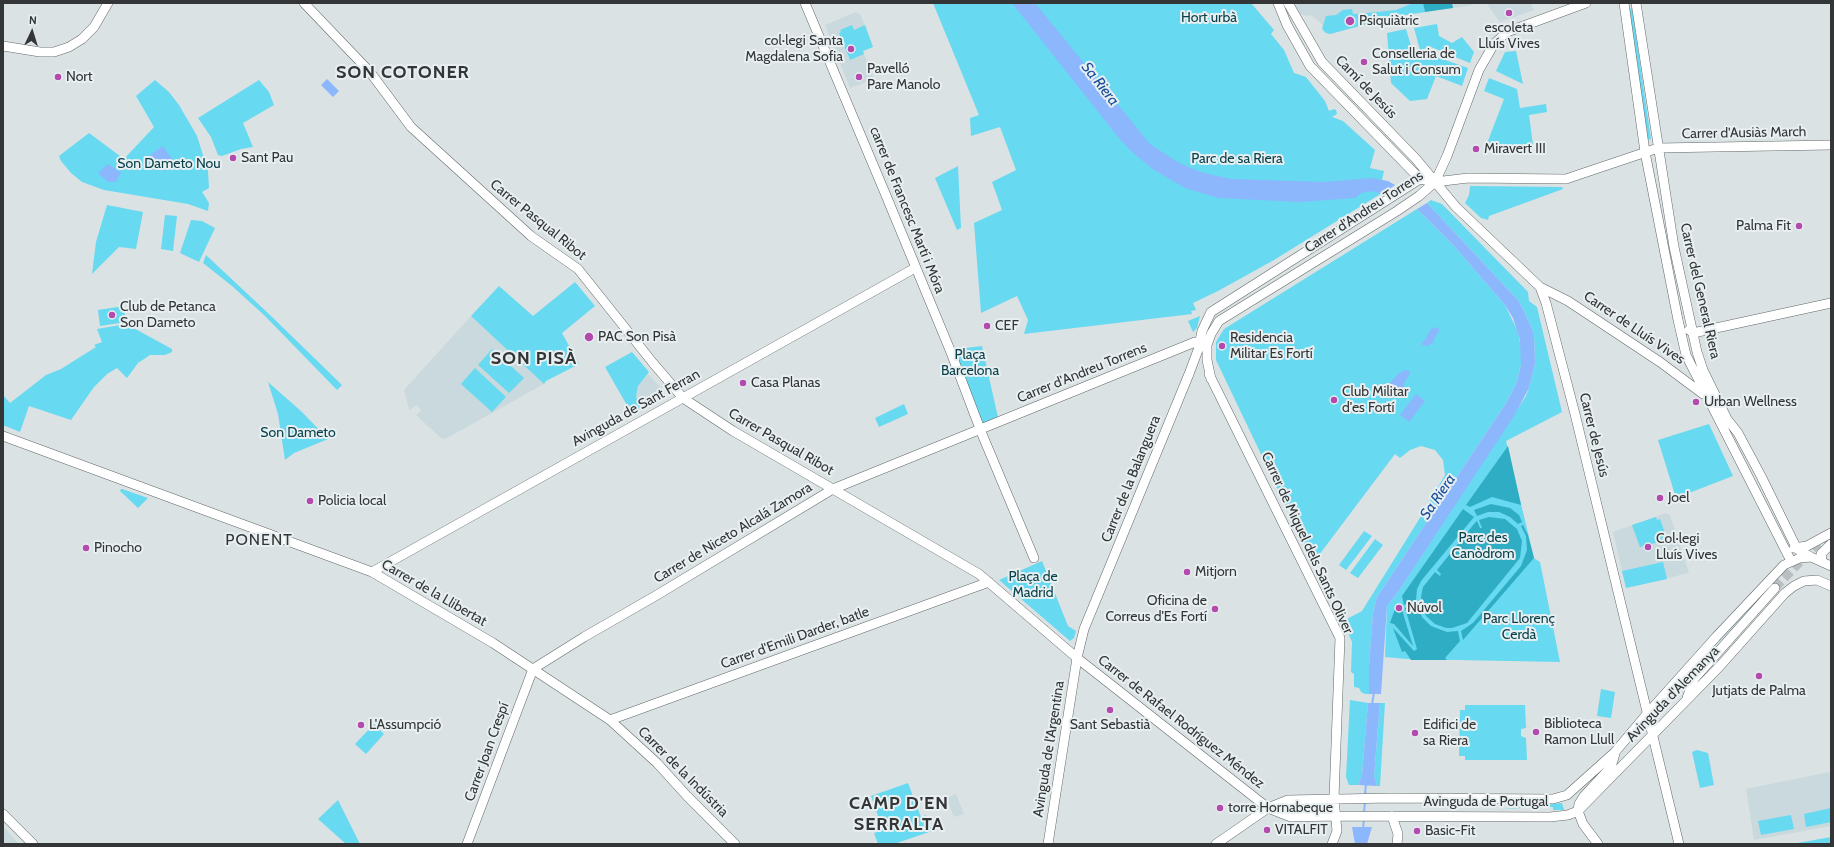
<!DOCTYPE html>
<meta charset="utf-8">
<style>
body{margin:0}
#map{position:relative;width:1834px;height:847px;overflow:hidden;background:#dbe2e3;font-family:Cabin,sans-serif}
canvas{display:block}
.frame{position:absolute;inset:0;border:4px solid #333536;pointer-events:none}
.north{position:absolute;left:12px;top:12px;width:40px;height:40px;-webkit-text-stroke:3px #e8eff1;paint-order:stroke;rotate:4deg;font-size:11px;font-weight:700;line-height:16px;text-align:center;color:#333536}
.north::after{content:'';display:block;margin:auto;width:14px;height:18px;background:#333536;clip-path:polygon(50% 0,100% 100%,50% 72%,0 100%)}
</style>
<div id="map">
<canvas width="1834" height="847"></canvas>
<div class="frame"></div>
<div class="north">N</div>
</div>
<script>
const ctx = document.querySelector('canvas').getContext('2d');
ctx.lineJoin = 'round';
function paint(path, color) {
  ctx.fillStyle = color;
  ctx.fill(path, 'evenodd');
}
function poly(rows) {
  const path = new Path2D();
  for (const r of rows) {
    path.moveTo(r[0], r[1]);
    for (let i = 2; i < r.length; i += 2) path.lineTo(r[i], r[i + 1]);
  }
  return path;
}
function stroke(path, color, width, dash) {
  ctx.strokeStyle = color;
  ctx.lineWidth = width;
  ctx.lineCap = dash ? 'butt' : 'round';
  ctx.setLineDash(dash || []);
  ctx.stroke(path);
}
function drawText(font, color, halo, rows, align = 'center') {
  ctx.font = font + ' Cabin,sans-serif';
  ctx.lineWidth = 4;
  ctx.setLineDash([]);
  ctx.textBaseline = 'middle';
  ctx.strokeStyle = halo;
  ctx.fillStyle = color;
  for (const [text, x, y, turn = 0] of rows) {
    ctx.save();
    ctx.translate(x, y);
    ctx.rotate((+turn || 0) * Math.PI / 180);
    ctx.textAlign = isNaN(turn) ? turn : align;
    if (halo) ctx.strokeText(text, 0, 0);
    ctx.fillText(text, 0, 0);
    ctx.restore();
  }
}
const built = poly([
 [1293,3,1473,3,1473,5,1393,17,1330,34,1324,32,1322,24,1311,15,1307,16,1300,14],
 [1486,3,1531,3,1534,10,1500,22],
 [856,12,860,14,873,47,863,51,874,79,850,88,825,25],
 [471,316,544,384,447,438,442,439,416,415,421,410,416,405,410,410,409,409,404,390],
 [648,374,663,390,662,398,642,407,636,397,638,386],
 [1666,513,1670,515,1689,573,1626,588,1613,532],
 [1829,772,1831,780,1831,826,1754,840,1746,789],
 [956,794,964,814,954,817,947,798],
 [3,826,19,844,3,844]
]);
const green = poly([
 [933,3,1251,3,1274,30,1271,34,1284,50,1294,73,1306,77,1325,101,1329,111,1334,109,1336,110,1337,114,1332,117,1343,121,1375,150,1370,168,1384,171,1382,180,1395,185,1274,260,1218,291,1193,303,1196,310,1191,311,1192,314,1024,334,1028,320,1017,296,981,313,974,223,1002,210,992,182,1016,170,1000,127,971,136,970,118,979,115],
 [1413,3,1423,3,1425,12,1393,17,1330,34,1326,33,1322,29,1326,16,1336,15,1343,10,1352,9,1353,14,1367,13,1396,10],
 [1632,8,1651,139,1647,140,1628,9],
 [1437,24,1439,36,1452,43,1462,37,1474,52,1470,63,1431,47,1420,50,1414,28],
 [852,25,854,30,865,25,873,47,863,51,864,54,850,60,839,33,841,32,840,30],
 [1406,29,1415,59,1431,55,1468,68,1462,86,1436,76,1427,99,1410,101,1391,83,1387,33],
 [1516,51,1523,84,1496,71,1505,52],
 [1489,78,1517,89,1520,108,1546,104,1547,112,1529,115,1533,145,1532,147,1492,147,1488,141,1504,99,1484,91],
 [155,80,169,92,179,105,197,136,208,171,209,188,202,192,209,203,208,211,188,204,104,190,82,182,71,173,61,161,59,156,89,133,124,159,154,127,136,96],
 [259,80,269,92,274,105,243,123,253,147,241,149,222,156,218,155,211,137,198,118],
 [958,166,961,228,957,230,935,178],
 [1470,186,1562,187,1563,189,1489,216,1488,220,1481,218,1465,203,1469,195],
 [1431,200,1442,204,1528,292,1529,301,1537,307,1562,412,1506,441,1534,558,1540,562,1560,662,1406,659,1385,657,1387,606,1398,592,1526,396,1529,388,1535,364,1534,334,1525,313,1518,300,1427,203],
 [107,205,143,212,136,249,119,247,92,274,96,242],
 [1417,209,1454,246,1505,305,1518,332,1522,352,1521,365,1516,384,1506,403,1377,597,1373,613,1369,666,1369,694,1365,694,1361,692,1359,688,1354,687,1354,674,1351,672,1352,642,1343,621,1362,611,1418,521,1445,475,1443,460,1435,450,1421,446,1410,450,1400,458,1395,454,1313,563,1216,360,1216,342,1224,329],
 [165,215,177,216,173,251,161,249],
 [191,220,202,221,215,228,199,262,180,253],
 [206,255,270,315,342,385,337,390,265,316,232,286,203,263],
 [575,282,595,306,562,333,579,364,546,381,544,384,471,316,499,286,533,316],
 [124,306,126,322,100,326,98,310],
 [1200,316,1197,328,1193,332,1188,321],
 [126,324,172,349,172,352,165,355,150,355,138,363,127,378,117,368,107,374,94,387,71,420,29,406,20,432,3,425,3,395,10,403,46,375,61,369,96,347,94,345,102,342,97,329],
 [982,346,999,422,980,430,950,350],
 [492,349,524,378,509,393,478,365],
 [632,352,649,372,638,386,636,397,642,407,632,414,605,367],
 [475,368,506,397,492,412,461,384],
 [268,382,302,412,328,439,294,453,285,460,278,414],
 [904,404,908,414,879,427,875,418],
 [1709,424,1733,476,1676,498,1658,440],
 [121,489,122,489,148,498,138,508,120,491],
 [1656,517,1657,520,1660,519,1666,536,1662,538,1663,541,1640,547,1632,525],
 [1364,531,1372,536,1346,570,1339,565],
 [1375,539,1383,545,1358,578,1350,573],
 [1042,561,1068,626,1076,631,1074,638,1070,641,999,580],
 [1663,562,1667,579,1626,588,1622,571],
 [1772,584,1773,585,1674,698,1672,696],
 [1601,689,1615,692,1611,718,1597,716],
 [1350,700,1368,703,1362,775,1358,785,1349,785,1346,777],
 [1380,703,1385,703,1380,786,1377,786,1374,776],
 [1465,705,1525,705,1526,728,1521,729,1521,736,1526,738,1527,760,1465,760,1465,756,1459,756,1460,710,1465,710],
 [374,724,384,734,366,754,355,744],
 [1697,750,1708,753,1714,785,1700,788,1692,752],
 [908,783,921,817,926,815,932,831,894,844,878,844,874,833,883,830,871,796],
 [338,800,360,844,346,844,318,819],
 [1562,803,1564,810,1553,810,1553,807,1532,807,1495,810,1410,810,1495,810],
 [1831,808,1831,822,1806,827,1804,814],
 [1791,815,1794,829,1761,835,1758,821],
 [1831,837,1831,844,1792,844]
]);
const forest = poly([
 [1423,3,1452,3,1453,8,1425,12],
 [1508,446,1521,505,1492,497,1470,507,1466,505],
 [1491,504,1510,508,1519,515,1522,522,1518,524,1510,517,1499,512,1488,512,1477,516,1474,510],
 [1463,509,1474,517,1421,581,1417,589,1416,600,1404,605,1402,596],
 [1489,517,1505,519,1517,529,1522,541,1520,558,1467,623,1452,628,1446,628,1435,624,1426,616,1423,609,1421,597,1423,587,1435,572,1440,576,1441,574,1437,570,1474,524,1477,521,1480,528,1482,528,1479,520],
 [1523,525,1528,535,1534,558,1463,640,1461,631,1473,623,1521,566,1527,550,1526,536,1521,526],
 [1416,603,1422,617,1431,626,1447,632,1458,631,1460,641,1445,658,1447,660,1411,660,1405,651,1402,652,1393,628,1414,651,1417,649,1405,608],
 [1395,609,1402,610,1413,646,1394,624,1390,623]
]);
const water = poly([
 [1012,3,1035,3,1150,144,1179,163,1200,172,1231,179,1325,182,1371,178,1388,181,1395,185,1382,194,1372,191,1361,193,1355,198,1299,202,1218,198,1185,188,1154,170,1132,152,1118,137],
 [327,79,339,91,333,97,321,85],
 [163,146,175,163,164,171,150,155],
 [108,164,121,173,116,182,108,182,98,173],
 [1427,203,1518,300,1525,313,1534,334,1535,364,1529,388,1514,416,1398,592,1387,606,1381,694,1369,694,1369,666,1373,613,1377,597,1506,403,1516,384,1521,365,1520,340,1513,318,1505,305,1454,246,1417,209],
 [1435,327,1439,329,1439,331,1434,339,1434,342,1428,346,1422,345,1422,342,1425,340,1430,330],
 [1405,370,1410,371,1410,374,1405,381,1402,392,1399,396,1390,396,1387,393,1388,385,1399,373],
 [1416,394,1425,401,1409,422,1400,415],
 [1368,703,1380,703,1374,776,1377,786,1358,785,1362,775],
 [1352,827,1372,827,1367,844,1355,844]
]);
const stream = poly([
 [1372,705,1374,692],
 [1365,795,1366,783],
 [1364,813,1365,801],
 [1363,829,1364,819]
]);
const secondaryTunnel = poly([
 [1775,588,1814,547,1826,540]
]);
const secondary = poly([
 [304,3,370,72,411,127,531,236,578,269,653,363,683,398,733,431,979,574,1077,658,1268,808,1291,817,1336,816,1550,817,1568,815,1578,811,1720,666,1785,593,1794,586,1804,581,1817,580,1831,586],
 [805,3,885,193,950,350,982,434,1034,558],
 [1278,3,1287,25,1310,66,1420,179],
 [1288,3,1322,62,1416,159,1456,207,1540,287,1546,303,1575,414,1679,844],
 [1624,3,1645,152,1678,320,1686,355,1791,561],
 [1636,3,1674,247,1697,352,1703,370,1727,419,1738,433,1761,476,1791,537,1797,549,1811,557],
 [3,46,40,52,54,52,69,47,82,39,94,27,108,3],
 [1540,287,1568,301,1660,362,1703,394],
 [1689,330,1693,333,1831,303],
 [1209,374,1340,638,1334,798,1337,831,1332,844],
 [1211,379,1207,360,1207,345,1211,334,1219,321,1397,211,1419,196,1435,182,1447,156,1479,70,1494,44,1507,32,1586,3],
 [3,436,372,572,384,579,493,643,610,720,657,763,687,796,735,844],
 [1794,548,1807,546,1831,533],
 [1822,561,1821,554,1831,544],
 [372,572,915,268],
 [533,669,584,637,657,595,833,489,1195,342],
 [1687,698,1694,679,1775,588],
 [610,720,989,582],
 [3,814,33,844],
 [1392,816,1398,834,1397,844],
 [467,844,533,669],
 [1048,844,1077,658,1084,629,1189,374,1198,350,1202,331,1211,312,1420,179,1435,182,1468,178,1566,179,1658,148,1831,145],
 [1216,844,1268,808,1288,800,1391,798,1553,799,1567,795,1615,752,1647,714,1716,637,1784,565,1800,558,1811,557,1831,566],
 [1598,844,1583,824,1578,811,1579,804,1584,796,1611,767,1615,754]
]);
const markers = [
 [1509,13,4,"#b34aad"],
 [1350,21,5,"#b34aad"],
 [851,49,4,"#b34aad"],
 [1364,62,4,"#b34aad"],
 [58,77,4,"#b34aad"],
 [859,77,4,"#b34aad"],
 [1476,149,4,"#b34aad"],
 [233,158,4,"#b34aad"],
 [1799,226,4,"#b34aad"],
 [112,315,4,"#b34aad"],
 [987,326,4,"#b34aad"],
 [589,337,5,"#b34aad"],
 [1222,346,4,"#b34aad"],
 [743,383,4,"#b34aad"],
 [1334,400,4,"#b34aad"],
 [1696,402,4,"#b34aad"],
 [1660,498,4,"#b34aad"],
 [310,501,4,"#b34aad"],
 [1648,547,4,"#b34aad"],
 [86,548,4,"#b34aad"],
 [1187,572,4,"#b34aad"],
 [1399,608,4,"#b34aad"],
 [1215,609,4,"#b34aad"],
 [1759,676,4,"#b34aad"],
 [1110,710,4,"#b34aad"],
 [361,725,4,"#b34aad"],
 [1536,732,4,"#b34aad"],
 [1415,733,4,"#b34aad"],
 [1220,808,4,"#b34aad"],
 [1267,830,4,"#b34aad"],
 [1417,831,4,"#b34aad"]
];
const parkNames = [
 ["Hort urbà",1209,18],
 ["Parc de sa Riera",1237,159],
 ["Son Dameto Nou",169,164],
 ["Plaça",970,355],
 ["Barcelona",970,371],
 ["Son Dameto",298,433],
 ["Parc des",1483,538],
 ["Canòdrom",1483,554],
 ["Plaça de",1033,577],
 ["Madrid",1033,593],
 ["Parc Llorenç",1519,619],
 ["Cerdà",1519,635]
];
const poiNames = [
 ["Psiquiàtric",1359,21],
 ["escoleta",1509,28,"center"],
 ["Lluís Vives",1509,44,"center"],
 ["col·legi Santa",843,41,"right"],
 ["Magdalena Sofia",843,57,"right"],
 ["Conselleria de",1372,54],
 ["Salut i Consum",1372,70],
 ["Pavelló",867,69],
 ["Pare Manolo",867,85],
 ["Nort",66,77],
 ["Miravert III",1484,149],
 ["Sant Pau",241,158],
 ["Palma Fit",1791,226,"right"],
 ["Club de Petanca",120,307],
 ["Son Dameto",120,323],
 ["CEF",995,326],
 ["PAC Son Pisà",598,337],
 ["Residencia",1230,338],
 ["Militar Es Fortí",1230,354],
 ["Casa Planas",751,383],
 ["Club Militar",1342,392],
 ["d'es Fortí",1342,408],
 ["Urban Wellness",1704,402],
 ["Joel",1668,498],
 ["Policia local",318,501],
 ["Col·legi",1656,539],
 ["Lluís Vives",1656,555],
 ["Pinocho",94,548],
 ["Mitjorn",1195,572],
 ["Oficina de",1207,601,"right"],
 ["Correus d'Es Fortí",1207,617,"right"],
 ["Núvol",1407,608],
 ["Jutjats de Palma",1759,691,"center"],
 ["Biblioteca",1544,724],
 ["Ramon Llull",1544,740],
 ["L'Assumpció",369,725],
 ["Sant Sebastià",1110,725,"center"],
 ["Edifici de",1423,725],
 ["sa Riera",1423,741],
 ["torre Hornabeque",1228,808],
 ["VITALFIT",1275,830],
 ["Basic-Fit",1425,831]
];
const streetNames = [
 ["Camí de Jesús",1366,87,46],
 ["Carrer d'Ausiàs March",1744,133,-1],
 ["carrer de Francesc Martí i Móra",907,210,68],
 ["Carrer d'Andreu Torrens",1364,212,-33],
 ["Carrer Pasqual Ribot",538,220,39],
 ["Carrer del General Riera",1700,291,77],
 ["Carrer de Lluís Vives",1634,328,34],
 ["Carrer d'Andreu Torrens",1082,373,-22],
 ["Avinguda de Sant Ferran",636,408,-29],
 ["Carrer de Jesús",1594,435,76],
 ["Carrer Pasqual Ribot",781,442,30],
 ["Carrer de la Balanguera",1131,479,-68],
 ["Carrer de Niceto Alcalá Zamora",733,533,-31],
 ["Carrer de Miquel dels Sants Oliver",1307,543,65],
 ["Carrer de la Llibertat",434,593,30],
 ["Carrer d'Emili Darder, batle",795,638,-20],
 ["Avinguda d'Alemanya",1673,694,-46],
 ["Carrer de Rafael Rodríguez Méndez",1181,722,38],
 ["Avinguda de l'Argentina",1049,749,-81],
 ["Carrer Joan Crespí",487,752,-70],
 ["Carrer de la Indústria",683,772,45],
 ["Avinguda de Portugal",1486,802]
];
const waterNames = [
 ["Sa Riera",1100,84,52],
 ["Sa Riera",1438,497,-56]
];
const quarterNames = [
 ["PONENT",259,540]
];
const districtNames = [
 ["SON COTONER",403,73],
 ["SON PISÀ",534,359],
 ["CAMP D'EN",899,804],
 ["SERRALTA",899,825]
];
paint(built, '#c9d9dd');
paint(green, '#67d9f0');
paint(forest, '#2eadc4');
paint(water, '#8cb7fd');
stroke(stream, '#8cb7fd', 2);
stroke(secondaryTunnel, '#b9bfc0', 9, [9, 4.5]);
stroke(secondary, '#62686a', 10);
stroke(secondary, '#fff', 9);
for (const [x, y, r, color] of markers) {
  const dot = new Path2D();
  dot.arc(x, y, r, 0, 2 * Math.PI);
  ctx.fillStyle = color;
  ctx.fill(dot);
  stroke(dot, '#e8eff1', 1.5);
}
drawText('14px', '#09414b', '#e8eff1', parkNames);
drawText('14px', '#333536', '#e8eff1', poiNames, 'left');
drawText('14px', '#333536', '#e8eff1', streetNames);
drawText('italic 15px', '#1d4f9e', '#e8eff1', waterNames);
ctx.letterSpacing = '1px';
drawText('16px', '#333536', '#e8eff1', quarterNames);
ctx.letterSpacing = '0px';
ctx.letterSpacing = '1px';
drawText('bold 18px', '#333536', '#e8eff1', districtNames);
ctx.letterSpacing = '0px';
</script>
